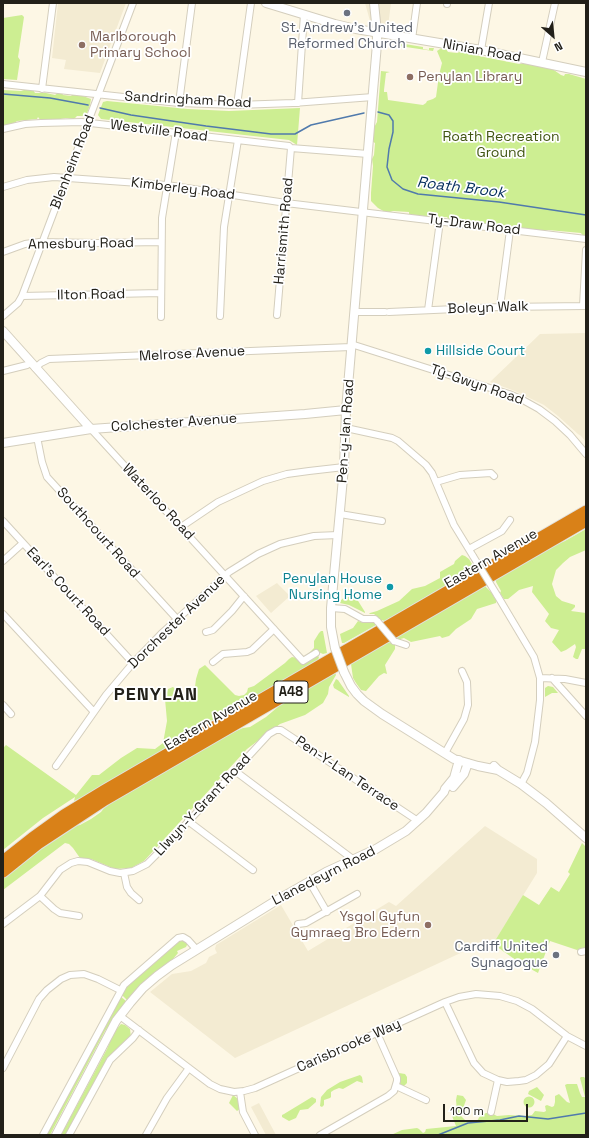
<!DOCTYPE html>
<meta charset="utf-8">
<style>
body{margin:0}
#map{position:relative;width:589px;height:1138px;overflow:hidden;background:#fdf7e5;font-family:"Space Grotesk",sans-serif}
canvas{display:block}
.frame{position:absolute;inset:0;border:4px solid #222019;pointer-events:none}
.north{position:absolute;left:533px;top:16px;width:40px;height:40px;-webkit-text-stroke:3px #fff;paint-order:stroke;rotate:153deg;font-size:11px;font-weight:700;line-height:16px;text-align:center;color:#222019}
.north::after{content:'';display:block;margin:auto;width:14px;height:18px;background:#222019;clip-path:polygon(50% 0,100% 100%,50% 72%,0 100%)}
.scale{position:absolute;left:443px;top:1104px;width:85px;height:18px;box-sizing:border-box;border:2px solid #222019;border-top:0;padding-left:5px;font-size:12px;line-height:14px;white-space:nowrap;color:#222019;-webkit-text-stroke:3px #fff;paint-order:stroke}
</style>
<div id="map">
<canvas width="589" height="1138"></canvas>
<div class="frame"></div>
<div class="north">N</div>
<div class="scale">100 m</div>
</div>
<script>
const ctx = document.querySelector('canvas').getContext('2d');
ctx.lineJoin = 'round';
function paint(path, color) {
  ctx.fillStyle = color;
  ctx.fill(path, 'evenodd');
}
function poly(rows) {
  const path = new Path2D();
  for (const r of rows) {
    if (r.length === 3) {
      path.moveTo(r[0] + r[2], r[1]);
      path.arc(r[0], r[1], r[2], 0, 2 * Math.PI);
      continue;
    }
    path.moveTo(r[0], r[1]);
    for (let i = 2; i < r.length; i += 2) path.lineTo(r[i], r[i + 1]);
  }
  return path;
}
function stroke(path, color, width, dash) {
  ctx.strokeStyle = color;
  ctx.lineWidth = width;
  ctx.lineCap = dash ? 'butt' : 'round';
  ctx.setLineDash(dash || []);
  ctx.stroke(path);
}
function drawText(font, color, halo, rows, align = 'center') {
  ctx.font = font + ' "Space Grotesk",sans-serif';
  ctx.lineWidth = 3.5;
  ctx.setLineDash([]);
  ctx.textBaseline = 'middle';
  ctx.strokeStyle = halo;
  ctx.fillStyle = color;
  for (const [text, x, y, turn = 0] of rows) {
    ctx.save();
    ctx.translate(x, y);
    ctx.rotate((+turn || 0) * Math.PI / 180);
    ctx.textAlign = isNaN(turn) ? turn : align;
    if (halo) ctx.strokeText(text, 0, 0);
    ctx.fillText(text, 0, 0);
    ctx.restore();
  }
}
const built = poly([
 [58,3,126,3,100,73,64,69,66,60,52,58],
 [365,3,391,3,387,34,366,31,367,25,370,21],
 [586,333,586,442,581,436,578,434,558,416,544,405,515,391,490,382,540,334],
 [277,583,290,596,271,613,256,596],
 [485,826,537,859,537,873,493,944,482,943,235,1058,150,992,172,974,191,971,206,963,209,957,217,953,215,949,216,945,281,905,308,951,389,902,396,906],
 [259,1103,276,1135,266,1135,251,1107]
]);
const green = poly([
 [22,15,24,17,18,57,20,60,17,80,3,79,3,18],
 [399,43,423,47,423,49,429,50,429,48,434,48,433,51,399,46],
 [443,47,445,47,448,52,457,53,462,51,469,52,479,56,519,64,527,63,551,68,561,75,564,76,565,74,569,74,586,79,586,236,583,236,581,233,548,230,544,231,534,230,532,233,504,228,500,225,496,225,495,226,454,222,453,219,451,219,450,221,447,217,443,217,436,219,419,218,417,216,409,214,409,212,393,211,387,213,378,208,371,201,371,193,373,166,372,159,374,155,375,143,370,140,371,133,377,122,381,71,390,72,386,73,384,90,384,92,387,92,388,100,423,105,426,103,427,101,433,99,436,97,439,75,442,63,437,51],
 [27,89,33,90,35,93,46,93,55,95,58,93,62,93,63,95,71,96,73,94,80,95,91,99,90,105,86,116,77,116,74,119,66,118,44,122,41,121,38,117,37,119,17,121,11,125,5,126,3,125,3,90,21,91],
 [107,101,188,109,229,111,300,108,297,145,289,140,101,119,98,115,103,102],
 [586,529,586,550,570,557,563,563,556,570,552,584,556,596,562,601,575,605,575,607,571,611,586,613,586,649,582,649,578,659,576,659,573,657,576,647,575,644,566,650,561,652,552,642,559,630,551,628,545,621,549,614,532,592,533,586,519,590,508,599,504,599,500,593,501,591,496,582,496,579,553,546,565,541],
 [462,555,465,556,469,559,472,564,473,569,385,621,381,620,374,614,369,614,370,613,377,611,399,601,412,589,425,586,440,578,440,572,454,564,455,561],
 [485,586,497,598,496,603,477,609,471,619,456,629,449,636,442,638,440,636,411,642,404,638,397,640,395,638,466,594,475,592],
 [347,595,355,596,365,612,365,613,349,605,340,603,340,601],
 [358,621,364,623,374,623,376,625,344,643,342,643,340,634,353,628],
 [321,631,323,631,327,653,323,654,316,651,317,655,319,657,318,660,255,697,252,696,242,706,202,725,200,729,188,735,180,738,173,743,156,754,154,757,87,795,74,801,75,797,43,818,3,850,3,748,6,745,76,795,92,775,99,775,121,758,137,748,155,749,163,743,167,721,165,699,168,689,173,687,185,698,194,695,196,679,199,669,205,665,235,695,239,696,244,695,247,692,248,688,254,686,285,663,289,659,292,657,303,659,304,657,309,653,314,648,314,641,319,633],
 [389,642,395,645,395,649,385,665,387,674,384,673,379,676,366,691,361,690,356,683,353,678,351,664],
 [335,672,336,675,329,687,328,694,323,703,305,715,280,724,247,749,144,861,131,868,115,869,91,859,80,858,73,848,69,844,65,843,3,890,3,878,23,860,74,826,80,825,91,819,101,812,108,803,212,742,243,728,250,727,266,717,279,706,301,691],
 [336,679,338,680,349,696,349,697,334,688,333,685],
 [548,686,553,687,558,693,552,693,545,697,545,688],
 [582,843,586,847,586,948,577,950,550,941,538,973,520,963,493,944,523,895,539,905,551,887,559,892,570,874,568,872],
 [182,939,188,943,186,947,177,951,178,953,173,959,152,975,127,1000,121,994,123,990,176,941],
 [120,996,126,1001,105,1031,50,1135,46,1135],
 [121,1024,125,1025,130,1029,131,1037,119,1048,67,1135,61,1135,107,1049,114,1032],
 [399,1073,405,1074,407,1077,407,1083,404,1086,399,1085,397,1074],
 [360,1075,362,1077,363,1083,357,1081,343,1089,339,1088,334,1090,331,1092,331,1097,330,1098,324,1100,324,1105,322,1107,320,1106,321,1097,327,1090,340,1082],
 [581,1077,584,1077,586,1079,586,1135,391,1135,402,1130,417,1128,419,1129,423,1133,425,1132,426,1129,456,1126,452,1116,457,1111,456,1100,457,1095,463,1096,466,1100,461,1114,461,1116,465,1120,477,1121,480,1116,486,1113,491,1113,497,1116,509,1115,525,1116,532,1115,535,1111,544,1112,546,1111,545,1106,547,1105,552,1107,554,1106,555,1102,555,1096,559,1094,567,1102,570,1103,565,1085,567,1084,577,1084,580,1093,582,1097,585,1097,580,1078],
 [537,1087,544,1095,541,1101,528,1094,529,1091],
 [233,1095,238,1099,240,1109,237,1111,229,1103],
 [529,1102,5.5],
 [312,1097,316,1099,316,1102,308,1109,300,1110,296,1118,289,1121,282,1117,282,1115,284,1114]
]);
const stream = poly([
 [3,94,50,98,88,105],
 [100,108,131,115,206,126,271,134,295,134,311,125,364,113],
 [378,112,389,115,393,121,393,132,389,149,387,167,392,180,403,189,418,194,499,202,586,215],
 [438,1135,468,1123,500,1120,519,1116,548,1119,586,1113]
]);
const street = poly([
 [447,4,447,3],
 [412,39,417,3],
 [481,50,489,3],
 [542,62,555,3],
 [3,84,179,103,237,105,293,103,373,97],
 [42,89,53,3],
 [179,103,192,3],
 [298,103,304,14],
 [237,105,251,3],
 [3,129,25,124,41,123,82,122,289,146,291,148,368,154],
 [3,187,27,180,54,177,167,185,286,203,586,239],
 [3,252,25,244,39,242,97,243,161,242],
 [22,296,160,293],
 [583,306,586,250],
 [500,307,510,230],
 [428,310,440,221],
 [354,312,385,312],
 [389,312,500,307,586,306],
 [277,315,291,148],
 [3,316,18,303,22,296,133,3],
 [220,316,224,227,238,140],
 [161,317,162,218,176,132],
 [351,344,509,394,521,399,539,409,555,421,570,435,586,454],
 [35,368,41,363,49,359,351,347],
 [3,371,27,365,31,362],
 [346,428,392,438,398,441,426,465,432,473,454,525,473,556],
 [91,429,303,661,316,653],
 [37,437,42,462,47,477,177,619],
 [436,482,460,475,491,473,494,476],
 [340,514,382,521],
 [3,521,133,663],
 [181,527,218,502,263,481,287,474,309,471,344,467],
 [469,549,502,531,510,520],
 [3,561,23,543],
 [497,595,534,657,540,678,540,700,535,742,527,773,521,784],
 [331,608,345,609,363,619,375,619,378,622],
 [3,614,94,712],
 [206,632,213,630,232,611,244,596],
 [394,641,406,645],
 [213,662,223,654,247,652,252,650,274,629],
 [540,678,565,679,586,683],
 [552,678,586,716],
 [3,705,11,714],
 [445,753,464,719,468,705,467,682,462,671],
 [56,766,106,695,133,663,161,634,229,572,258,554,280,544,314,536,338,535],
 [235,771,354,860],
 [188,821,253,870],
 [124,873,127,887,131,893,139,900],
 [309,881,327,912],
 [40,896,54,909,60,913,79,916],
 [3,924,40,896,60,870,71,863,78,861,88,862,110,871,120,873,133,871,147,864,174,837,269,734,276,730,281,730,418,821],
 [298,924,306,923,357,894],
 [581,952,586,951],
 [445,1002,474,1063,483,1073,498,1080,507,1082,519,1081,526,1080,536,1075,549,1064,567,1036],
 [120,1016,210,1084,220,1089,234,1092,244,1091,255,1088,445,1002,459,997,476,994,500,996,517,1001,532,1009,567,1036,586,1046],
 [3,1068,39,999,47,990,61,979,70,975,84,974,98,979,120,990],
 [396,1086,426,1100],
 [240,1092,243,1112,255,1135],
 [491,1112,498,1080],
 [43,1135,124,985,178,938,183,937,188,940,197,950],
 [69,1135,110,1060,133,1038,139,1030],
 [146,1135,167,1098,189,1068],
 [320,1135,388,1096,394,1091,397,1081,397,1078,377,1033]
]);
const secondary = poly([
 [266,3,335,24,356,29,481,50,586,72],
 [3,331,91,429],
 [3,443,91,429,305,414,346,410],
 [335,648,331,627,331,608,344,467,346,410,377,44,377,32,374,3],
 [344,672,351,686,357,694,364,701,382,714,454,759,478,766,498,770],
 [494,766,498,770,521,784,546,803,586,838],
 [453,787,464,774,468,763],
 [56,1135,116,1021,130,1003,143,988,157,976,172,965,277,900,326,872,376,849,406,831,426,813,444,792,445,789,454,778,459,760]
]);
const highway = poly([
 [3,861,32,838,64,815,105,790,586,511],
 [3,872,38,844,105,800,586,521]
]);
const streetBridge = poly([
 [473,556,497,595],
 [378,622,394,641]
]);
const secondaryBridge = poly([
 [335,648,344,672]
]);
const markers = [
 [347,13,4,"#6b7280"],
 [82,45,4,"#8d6e63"],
 [410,77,4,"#8d6e63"],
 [428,351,4,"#0f9aa8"],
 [390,587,4,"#0f9aa8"],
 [428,925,4,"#8d6e63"],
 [556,955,4,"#6b7280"]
];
const shields = [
 [291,692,34]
];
const shieldNames = [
 ["A48",291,692]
];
const worshipNames = [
 ["St. Andrew's United",347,28],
 ["Reformed Church",347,44],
 ["Cardiff United",548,947,"right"],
 ["Synagogue",548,963,"right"]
];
const educationNames = [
 ["Marlborough",90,37],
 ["Primary School",90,53],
 ["Penylan Library",418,77],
 ["Ysgol Gyfun",420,917,"right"],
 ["Gymraeg Bro Edern",420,933,"right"]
];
const streetNames = [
 ["Ninian Road",482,51,10],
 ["Sandringham Road",188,100,3],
 ["Westville Road",159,131,7],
 ["Blenheim Road",73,162,-69],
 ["Kimberley Road",183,189,7],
 ["Ty-Draw Road",474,225,7],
 ["Harrismith Road",284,231,-85],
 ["Amesbury Road",81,244,-1],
 ["Ilton Road",91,295,-1],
 ["Boleyn Walk",488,308,-2],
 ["Melrose Avenue",192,354,-3],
 ["Tŷ-Gwyn Road",477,385,19],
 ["Colchester Avenue",174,423,-4],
 ["Pen-y-lan Road",346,431,-86],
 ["Waterloo Road",158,502,47],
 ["Southcourt Road",98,533,48],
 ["Eastern Avenue",491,559,-30],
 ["Earl's Court Road",68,592,47],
 ["Dorchester Avenue",177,622,-44],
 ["Eastern Avenue",211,721,-30],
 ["Pen-Y-Lan Terrace",347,774,34],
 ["Llwyn-Y-Grant Road",203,805,-47],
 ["Llanedeyrn Road",324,876,-27],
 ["Carisbrooke Way",349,1046,-24]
];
const parkNames = [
 ["Roath Recreation",501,137],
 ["Ground",501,153]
];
const cultureNames = [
 ["Hillside Court",436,351],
 ["Penylan House",382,579,"right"],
 ["Nursing Home",382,595,"right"]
];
const waterNames = [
 ["Roath Brook",461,188,7]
];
const districtNames = [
 ["PENYLAN",156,695]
];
paint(built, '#f3ebd2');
paint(green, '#cdee92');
stroke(stream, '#507aac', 1.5);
stroke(street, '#d4cebd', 8);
stroke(secondary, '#d4cebd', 10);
stroke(highway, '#e0e0df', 13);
stroke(street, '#fff', 6);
stroke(secondary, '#fff', 8);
stroke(highway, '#d98118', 11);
stroke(streetBridge, '#d4cebd', 8, []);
stroke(secondaryBridge, '#d4cebd', 10, []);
stroke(streetBridge, '#fff', 6);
stroke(secondaryBridge, '#fff', 8);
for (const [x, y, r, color] of markers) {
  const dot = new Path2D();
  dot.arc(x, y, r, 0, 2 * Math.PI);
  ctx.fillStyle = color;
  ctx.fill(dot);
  stroke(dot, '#fff', 1.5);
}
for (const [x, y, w] of shields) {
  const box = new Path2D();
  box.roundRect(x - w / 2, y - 11, w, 22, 3);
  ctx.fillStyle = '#fff';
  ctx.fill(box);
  stroke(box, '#222019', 1);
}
drawText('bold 13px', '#222019', null, shieldNames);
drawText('14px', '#5b616d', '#fff', worshipNames);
drawText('14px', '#785e54', '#fff', educationNames, 'left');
drawText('14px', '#222019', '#fff', streetNames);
drawText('14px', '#415511', '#fff', parkNames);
drawText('14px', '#0d838f', '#fff', cultureNames, 'left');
drawText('italic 15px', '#002b59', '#fff', waterNames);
ctx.letterSpacing = '1px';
drawText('bold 18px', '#222019', '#fff', districtNames);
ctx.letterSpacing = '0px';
</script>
